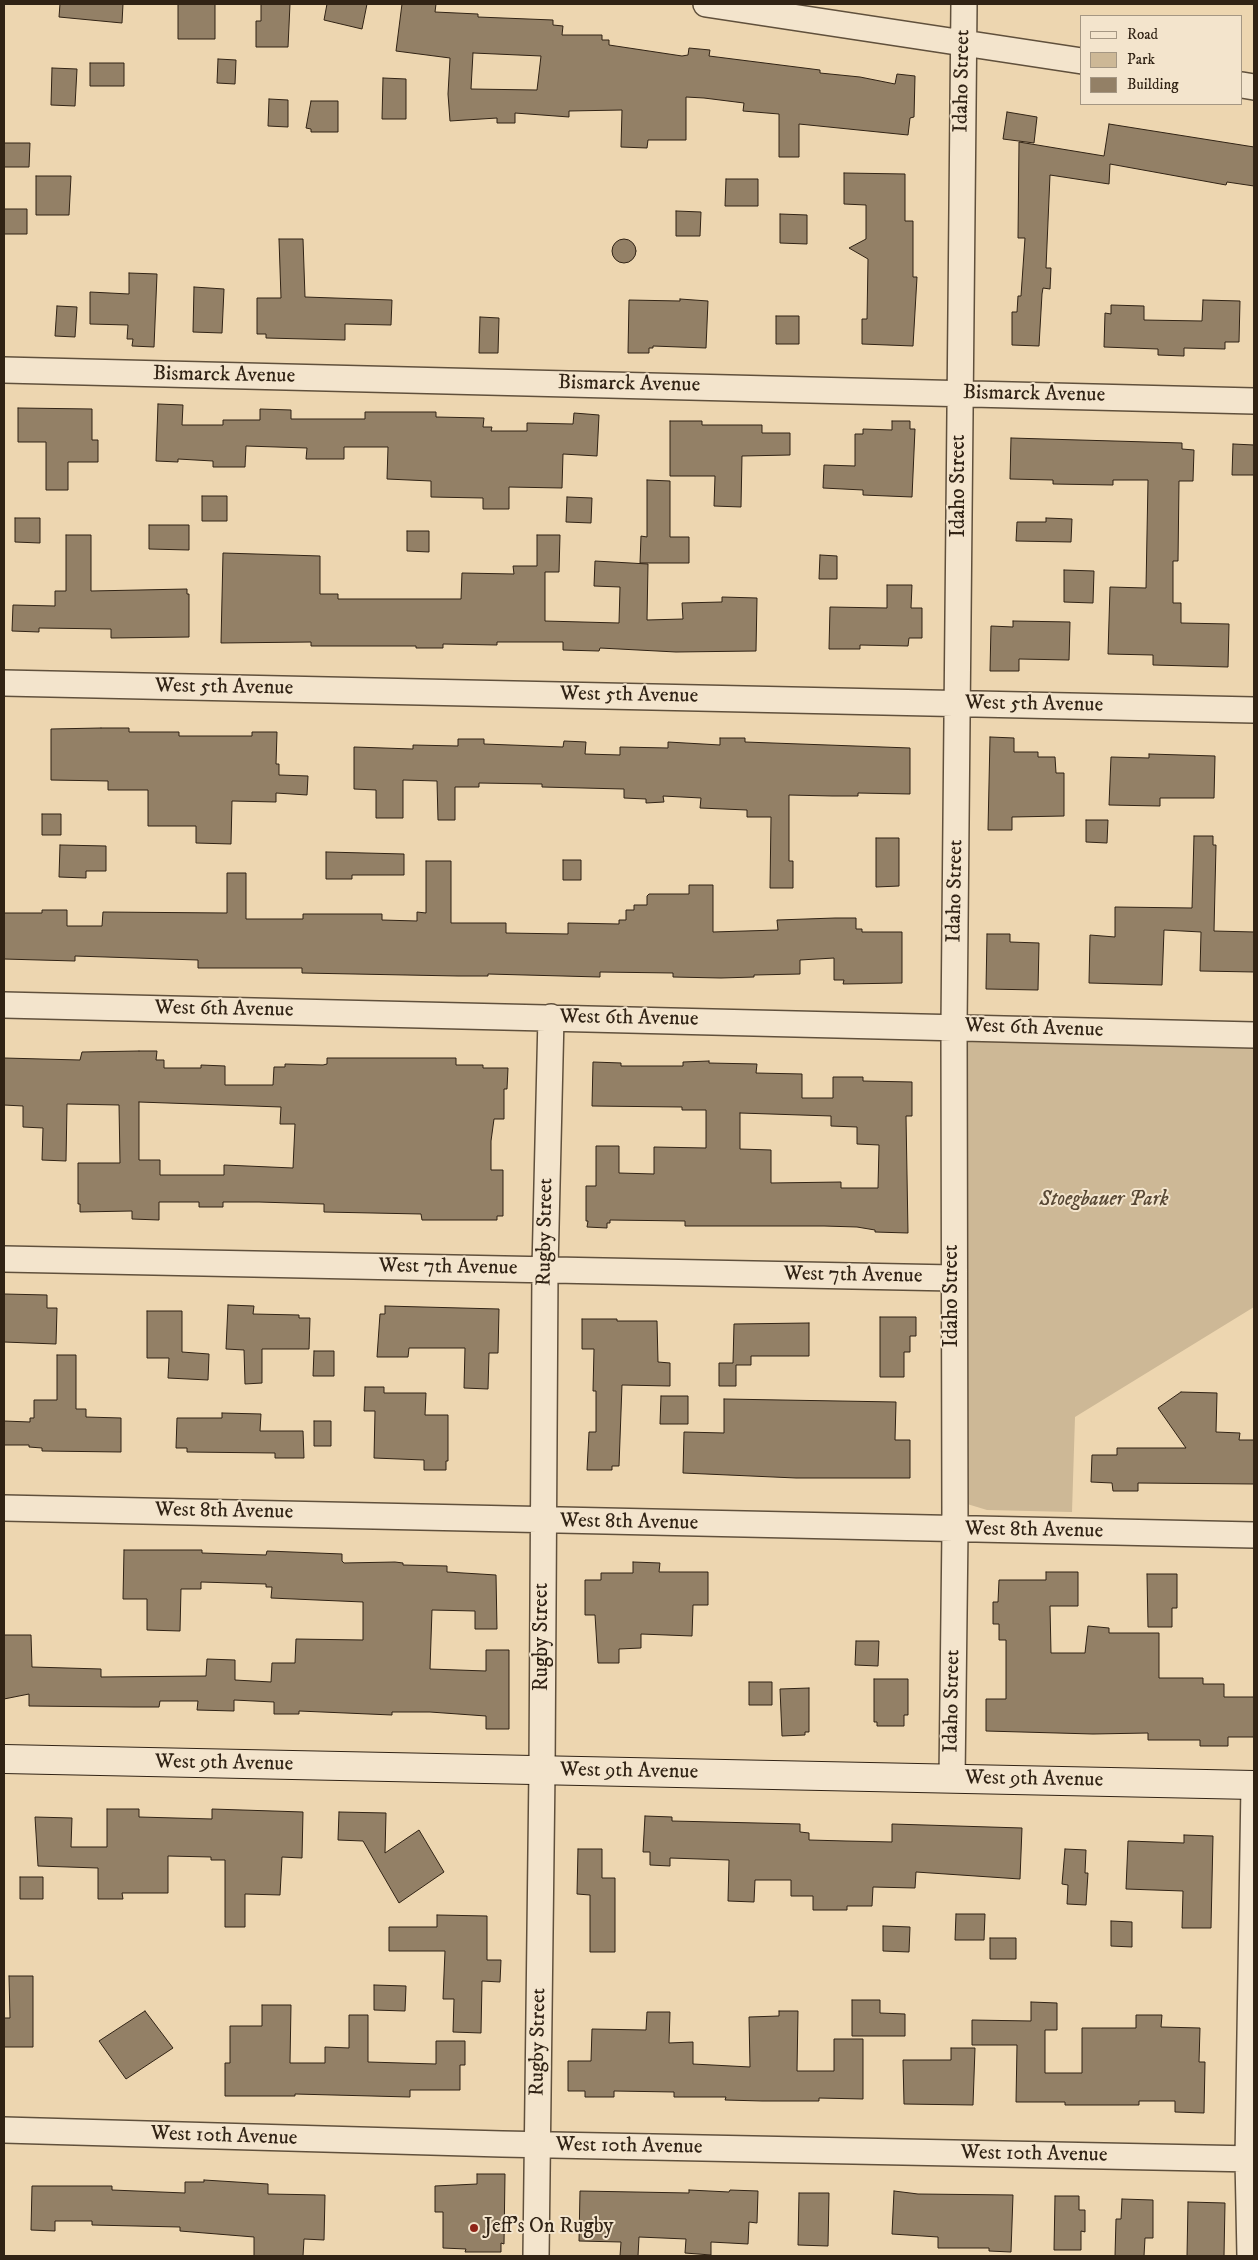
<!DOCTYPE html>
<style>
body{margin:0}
#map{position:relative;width:1258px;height:2260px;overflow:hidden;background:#edd6b0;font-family:"IM FELL DW Pica",serif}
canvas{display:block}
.frame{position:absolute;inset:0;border:5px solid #312315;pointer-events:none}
.legend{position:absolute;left:1080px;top:15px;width:162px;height:90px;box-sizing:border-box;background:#f3e4cc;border:1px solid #a59783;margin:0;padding:6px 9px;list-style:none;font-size:15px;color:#312315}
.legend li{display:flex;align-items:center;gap:10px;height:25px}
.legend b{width:25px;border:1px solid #a59783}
</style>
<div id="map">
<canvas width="1258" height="2260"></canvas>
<div class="frame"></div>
<ul class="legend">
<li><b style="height:6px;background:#f3e4cc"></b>Road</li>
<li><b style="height:14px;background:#cdb896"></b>Park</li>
<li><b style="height:14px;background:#938066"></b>Building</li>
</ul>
</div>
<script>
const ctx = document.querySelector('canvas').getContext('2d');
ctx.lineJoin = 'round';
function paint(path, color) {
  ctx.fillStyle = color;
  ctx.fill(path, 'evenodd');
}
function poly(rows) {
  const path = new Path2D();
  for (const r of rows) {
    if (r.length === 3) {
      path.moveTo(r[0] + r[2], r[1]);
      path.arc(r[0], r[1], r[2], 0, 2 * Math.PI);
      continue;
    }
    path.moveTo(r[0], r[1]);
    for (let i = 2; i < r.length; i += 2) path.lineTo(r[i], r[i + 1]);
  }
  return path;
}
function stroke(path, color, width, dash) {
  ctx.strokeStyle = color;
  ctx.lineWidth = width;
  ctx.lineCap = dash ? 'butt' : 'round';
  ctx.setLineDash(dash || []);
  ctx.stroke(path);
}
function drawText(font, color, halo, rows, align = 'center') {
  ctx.font = font + ' "IM FELL DW Pica",serif';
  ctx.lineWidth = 4;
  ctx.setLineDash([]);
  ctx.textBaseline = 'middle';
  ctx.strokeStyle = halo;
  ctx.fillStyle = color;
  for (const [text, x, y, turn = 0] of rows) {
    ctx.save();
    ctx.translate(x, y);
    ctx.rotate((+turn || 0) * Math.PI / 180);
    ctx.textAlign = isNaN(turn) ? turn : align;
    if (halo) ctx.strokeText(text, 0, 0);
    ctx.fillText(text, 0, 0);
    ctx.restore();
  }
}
const green = poly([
 [954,1026,1254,1035,1254,1307,1075,1417,1072,1512,987,1510,954,1500]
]);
const building = poly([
 [60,4,123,4,122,23,59,17,60,4],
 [178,4,215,4,215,39,178,39,178,4],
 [261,4,290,4,288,47,256,47,256,21,261,21,261,4],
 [327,4,367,4,362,29,324,20,327,4],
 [402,4,436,4,435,12,478,14,478,17,553,20,553,25,563,26,562,35,602,35,602,40,609,40,609,45,682,56,688,55,689,48,710,50,709,56,820,70,820,73,860,77,895,84,897,74,915,76,914,117,910,118,908,135,799,124,799,157,779,157,779,114,743,111,744,103,704,98,686,97,686,140,648,140,647,148,621,147,622,110,569,111,569,117,515,113,515,123,497,123,497,118,450,121,448,94,450,58,396,51,402,4],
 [473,53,541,56,537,90,471,89,473,53],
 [218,59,236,60,235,84,217,83,218,59],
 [90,63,124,63,124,86,90,86,90,63],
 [52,68,77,69,75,106,51,105,52,68],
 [383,78,406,79,406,119,382,119,383,78],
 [269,99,288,100,288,127,268,126,269,99],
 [311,101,338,101,338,132,311,132,311,129,306,128,311,101],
 [1007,112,1037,117,1034,143,1003,139,1007,112],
 [1109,124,1254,147,1254,186,1227,182,1226,185,1110,164,1109,184,1050,175,1046,268,1051,268,1050,289,1043,288,1042,294,1039,346,1012,345,1012,312,1017,312,1018,296,1021,296,1025,238,1018,238,1019,142,1104,156,1109,124],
 [4,143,30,143,29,167,4,167,4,143],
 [844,173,905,174,905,221,913,221,913,277,917,277,913,346,862,344,862,319,867,319,868,259,849,248,866,239,866,205,844,204,844,173],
 [36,176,71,176,69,215,36,215,36,176],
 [726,179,758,179,758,206,725,206,726,179],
 [4,209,27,209,27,234,4,234,4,209],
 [676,211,701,212,700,236,676,236,676,211],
 [780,214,807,215,807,244,780,243,780,214],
 [624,251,12],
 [279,239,303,239,305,297,392,300,391,325,345,324,345,340,266,338,266,334,257,334,257,298,281,298,279,239],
 [129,273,157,274,154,347,132,346,133,339,127,339,128,325,90,324,90,292,129,294,129,273],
 [194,287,224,289,222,333,193,332,194,287],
 [680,299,708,301,706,348,653,346,653,348,649,348,649,353,628,353,629,300,680,301,680,299],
 [1203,300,1240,301,1239,342,1225,342,1225,349,1184,348,1184,356,1158,355,1158,349,1104,347,1105,313,1111,314,1111,305,1144,306,1144,320,1202,321,1203,300],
 [57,306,77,307,75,337,55,336,57,306],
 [776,316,799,316,799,344,776,344,776,316],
 [480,317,499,318,498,353,479,353,480,317],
 [158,404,183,405,182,425,223,425,223,420,260,420,260,409,291,410,291,419,365,419,365,412,436,412,436,417,484,418,483,427,492,427,491,431,527,431,527,423,573,424,574,413,599,415,597,456,563,454,562,488,509,487,509,509,483,509,483,498,431,497,431,481,387,479,388,447,344,447,344,459,306,459,307,448,246,446,245,467,213,467,213,461,178,459,178,462,156,461,158,404],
 [18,408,92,409,92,440,98,440,98,462,68,462,68,490,46,490,46,442,18,442,18,408],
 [670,421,702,421,702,425,762,425,762,433,790,433,790,455,742,456,741,507,714,506,715,476,670,476,670,421],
 [892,421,910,421,910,429,915,429,912,497,863,495,863,490,823,488,824,465,855,466,855,434,863,434,863,429,892,430,892,421],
 [1011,438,1182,443,1182,449,1194,450,1193,481,1179,481,1178,561,1173,561,1173,603,1181,603,1181,623,1229,624,1228,667,1153,665,1153,655,1108,654,1110,587,1146,588,1148,480,1113,480,1113,485,1053,484,1053,480,1010,479,1011,438],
 [1233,444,1254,445,1254,475,1232,475,1233,444],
 [647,480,670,481,670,537,689,537,689,563,640,563,641,536,647,537,647,480],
 [202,496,227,496,227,521,202,521,202,496],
 [567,497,592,498,591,523,566,522,567,497],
 [15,518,40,518,40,543,15,542,15,518],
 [1046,518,1072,519,1071,542,1016,541,1017,522,1046,522,1046,518],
 [149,525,189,525,189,550,149,549,149,525],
 [407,531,429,531,429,552,407,551,407,531],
 [66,535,91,535,91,591,187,589,187,594,189,594,189,637,111,638,111,629,39,628,39,632,12,631,13,605,55,606,55,591,66,591,66,535],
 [537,535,560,535,559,572,545,572,545,621,619,623,620,587,594,586,595,561,648,564,647,620,683,619,682,603,722,602,722,597,757,598,756,651,676,652,600,648,599,651,563,650,563,642,497,642,497,645,443,644,443,648,416,648,416,646,311,646,311,642,221,643,223,553,320,556,320,594,338,594,338,599,461,599,462,573,514,574,513,566,537,566,537,535],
 [820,555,837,556,837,579,819,579,820,555],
 [1064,570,1094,571,1093,603,1064,602,1064,570],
 [887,585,912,585,911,608,922,608,922,638,909,638,908,646,860,645,860,649,829,649,830,607,887,608,887,585],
 [1013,621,1070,622,1069,660,1019,659,1019,671,990,671,991,626,1013,627,1013,621],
 [101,728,129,728,129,732,179,732,179,736,252,736,252,732,277,732,276,764,279,764,279,775,308,776,307,795,276,793,276,802,232,801,231,844,196,843,196,826,148,826,148,790,108,790,108,781,51,780,51,729,101,728],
 [990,737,1014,738,1014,752,1038,752,1038,757,1055,757,1056,773,1064,773,1064,816,1012,817,1012,830,988,830,990,737],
 [720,738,745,738,745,742,910,748,910,794,858,793,858,796,832,796,789,795,789,861,793,861,793,888,770,888,771,817,747,817,747,810,700,808,701,798,663,796,664,802,646,803,646,799,624,798,624,789,542,787,542,784,479,783,479,787,455,787,455,820,438,820,437,781,403,780,403,818,376,818,376,790,354,789,354,747,413,749,413,745,458,746,458,739,484,739,484,744,563,747,564,741,586,742,585,754,620,755,620,747,668,748,668,742,720,745,720,738],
 [1149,754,1215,756,1214,798,1160,798,1160,806,1109,805,1111,757,1149,758,1149,754],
 [42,814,61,814,61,835,42,835,42,814],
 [1086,820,1108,820,1107,843,1086,842,1086,820],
 [1194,836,1213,836,1213,845,1216,845,1214,931,1254,932,1254,972,1200,971,1201,932,1164,930,1162,985,1089,983,1090,935,1115,937,1115,907,1192,908,1194,836],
 [876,838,899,838,899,886,876,887,876,838],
 [60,845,106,846,106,871,86,871,86,878,59,877,60,845],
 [326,852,404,854,404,875,352,875,352,879,326,879,326,852],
 [563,860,581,860,581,880,563,880,563,860],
 [426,861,451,861,451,923,506,923,506,933,568,934,568,923,619,924,619,920,626,920,626,910,634,910,634,905,647,905,647,896,649,894,689,894,689,885,713,885,713,932,778,930,777,920,835,918,856,918,856,929,862,929,862,932,902,932,902,983,843,984,844,980,834,980,834,958,800,960,800,974,754,975,754,977,721,978,673,977,673,973,600,972,600,977,488,974,488,976,458,976,302,973,302,968,198,968,198,960,75,956,75,961,4,959,4,913,42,913,42,910,67,910,67,926,102,926,103,912,227,913,227,873,246,873,246,919,303,919,303,914,382,914,382,920,417,921,417,912,426,913,426,861],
 [987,934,1010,934,1010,942,1039,943,1038,990,986,989,987,934],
 [139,1051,157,1051,156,1060,164,1060,164,1068,201,1068,201,1065,225,1066,225,1085,273,1085,274,1067,285,1067,285,1064,323,1065,327,1064,327,1058,456,1058,456,1065,483,1065,483,1068,508,1068,507,1089,504,1089,504,1119,494,1119,491,1141,491,1170,503,1170,503,1216,497,1216,497,1220,422,1220,421,1214,324,1212,324,1204,259,1202,223,1202,223,1207,199,1207,199,1202,159,1202,159,1220,132,1219,132,1211,80,1212,80,1204,78,1204,78,1163,120,1163,119,1105,67,1104,66,1161,42,1160,43,1128,23,1127,23,1106,4,1105,4,1058,80,1060,82,1052,139,1051],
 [139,1102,281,1107,280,1124,295,1124,293,1168,224,1165,224,1175,160,1175,160,1160,139,1160,139,1102],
 [709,1061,709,1063,757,1064,756,1073,802,1074,802,1098,833,1098,833,1077,863,1077,863,1081,912,1082,912,1116,906,1116,908,1233,875,1232,875,1230,857,1227,824,1226,685,1226,685,1221,610,1220,610,1223,607,1223,607,1228,587,1227,588,1221,586,1221,586,1186,596,1186,596,1146,619,1146,619,1173,654,1174,654,1147,706,1148,706,1110,682,1110,682,1107,592,1106,593,1062,621,1063,621,1066,683,1066,683,1062,709,1061],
 [740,1113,831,1116,831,1126,857,1127,857,1144,879,1145,878,1188,841,1188,841,1182,771,1183,771,1150,740,1149,740,1113],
 [4,1294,47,1295,47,1308,57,1308,56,1344,4,1342,4,1294],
 [228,1305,254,1306,253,1314,299,1315,299,1318,310,1318,309,1349,262,1349,262,1383,245,1384,244,1350,226,1349,228,1305],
 [385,1306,499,1309,498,1353,489,1353,488,1389,464,1388,465,1348,409,1348,408,1357,377,1357,380,1314,385,1314,385,1306],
 [147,1311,182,1311,182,1352,209,1354,208,1380,168,1378,169,1358,147,1358,147,1311],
 [880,1317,916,1317,916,1336,910,1336,910,1352,904,1352,904,1377,880,1377,880,1317],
 [582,1319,617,1319,617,1321,657,1321,658,1362,670,1363,670,1386,622,1385,619,1466,612,1466,612,1470,587,1470,589,1432,596,1432,596,1391,593,1391,594,1349,582,1349,582,1319],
 [809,1323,809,1356,751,1356,751,1365,736,1365,736,1386,719,1386,719,1363,733,1363,734,1324,809,1323],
 [314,1351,334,1351,334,1376,313,1376,314,1351],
 [57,1355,76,1355,76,1409,86,1409,86,1417,121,1418,121,1452,42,1451,42,1448,29,1447,29,1445,4,1445,4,1421,30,1422,30,1418,34,1418,34,1400,57,1400,57,1355],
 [365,1387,384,1387,384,1393,426,1393,425,1415,448,1415,448,1461,446,1461,446,1470,424,1470,424,1460,374,1458,375,1411,364,1411,365,1387],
 [1181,1392,1217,1393,1216,1432,1240,1433,1239,1440,1254,1440,1254,1484,1138,1483,1138,1491,1113,1491,1112,1483,1091,1482,1092,1455,1117,1455,1117,1448,1186,1448,1158,1408,1181,1392],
 [661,1396,688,1396,688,1424,660,1424,661,1396],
 [724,1399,896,1402,895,1440,910,1440,910,1478,796,1478,683,1473,684,1432,724,1433,724,1399],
 [222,1413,261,1414,260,1431,303,1431,304,1458,275,1458,275,1453,187,1452,187,1448,176,1448,177,1418,222,1418,222,1413],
 [314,1421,331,1421,331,1446,314,1446,314,1421],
 [124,1550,202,1550,202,1553,266,1555,267,1551,342,1554,342,1561,344,1563,395,1562,403,1563,403,1565,447,1566,447,1572,496,1575,497,1629,475,1629,475,1611,432,1610,430,1669,486,1671,486,1650,509,1650,509,1729,486,1729,486,1716,430,1712,392,1712,392,1715,299,1711,299,1714,274,1714,274,1702,234,1700,234,1711,197,1710,198,1701,160,1701,159,1707,133,1707,29,1706,29,1694,4,1699,4,1635,31,1635,32,1667,101,1669,101,1677,206,1676,207,1659,235,1660,235,1680,271,1682,272,1663,295,1663,296,1639,363,1640,363,1602,271,1598,272,1587,266,1587,266,1584,201,1582,201,1589,181,1589,180,1631,147,1630,147,1599,123,1599,124,1550],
 [633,1562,660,1563,659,1572,708,1572,708,1605,693,1605,692,1636,641,1634,641,1648,619,1649,619,1663,598,1663,595,1615,585,1615,585,1580,601,1580,601,1573,633,1573,633,1562],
 [1046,1572,1078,1572,1078,1606,1050,1606,1051,1653,1085,1653,1088,1626,1109,1628,1109,1633,1159,1633,1159,1678,1203,1678,1203,1684,1224,1684,1224,1697,1254,1697,1254,1737,1228,1737,1228,1746,1200,1746,1200,1740,1148,1740,1148,1733,1093,1734,986,1731,986,1699,1006,1699,1006,1640,999,1640,999,1624,993,1624,993,1602,998,1602,999,1580,1046,1580,1046,1572],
 [1147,1574,1177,1574,1177,1608,1172,1608,1172,1627,1148,1627,1147,1574],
 [856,1641,879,1641,878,1666,855,1665,856,1641],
 [874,1679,908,1679,908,1715,904,1715,904,1726,877,1726,877,1722,874,1722,874,1679],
 [749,1682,772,1682,772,1705,749,1705,749,1682],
 [809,1688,809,1732,805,1732,805,1735,782,1736,780,1689,809,1688],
 [107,1809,139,1809,139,1817,212,1819,212,1809,303,1812,302,1858,282,1857,280,1895,245,1894,245,1927,225,1927,225,1860,211,1860,211,1857,168,1856,168,1893,122,1893,123,1899,98,1899,98,1868,38,1866,35,1817,72,1818,71,1847,107,1847,107,1809],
 [339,1812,386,1813,385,1853,419,1830,444,1872,399,1903,363,1841,338,1840,339,1812],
 [645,1816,672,1817,672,1821,800,1824,800,1832,809,1833,809,1840,846,1841,892,1842,892,1824,1022,1828,1020,1879,916,1872,915,1888,873,1887,872,1906,847,1906,847,1910,813,1910,813,1896,791,1896,791,1880,755,1880,754,1902,728,1901,729,1860,670,1858,670,1866,650,1865,650,1852,643,1852,645,1816],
 [1184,1835,1213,1836,1211,1928,1182,1928,1183,1891,1126,1889,1128,1841,1184,1843,1184,1835],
 [578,1849,602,1849,602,1878,615,1878,615,1952,590,1952,590,1895,577,1894,578,1849],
 [1065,1849,1086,1850,1085,1873,1088,1873,1086,1905,1067,1904,1068,1885,1062,1884,1065,1849],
 [20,1877,43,1877,43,1899,20,1899,20,1877],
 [956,1914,985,1914,984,1940,955,1940,956,1914],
 [437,1915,487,1916,487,1960,501,1960,500,1982,482,1981,481,2033,453,2032,454,1999,443,1999,445,1951,389,1951,389,1927,437,1927,437,1915],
 [1111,1921,1132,1922,1132,1947,1111,1946,1111,1921],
 [883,1926,910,1927,909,1952,883,1951,883,1926],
 [990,1938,1016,1938,1016,1959,990,1959,990,1938],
 [9,1976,33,1976,33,2047,4,2047,4,2018,10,2018,9,1976],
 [374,1985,406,1986,405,2011,374,2010,374,1985],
 [852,2000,880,2000,880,2013,905,2014,905,2036,852,2036,852,2000],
 [1031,2002,1057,2003,1057,2030,1045,2030,1045,2073,1082,2073,1082,2028,1136,2028,1136,2015,1162,2015,1161,2027,1200,2028,1199,2062,1205,2062,1204,2113,1175,2112,1175,2101,1139,2101,1139,2105,1065,2105,1065,2102,1016,2102,1017,2045,972,2045,972,2020,1031,2021,1031,2002],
 [262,2005,291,2005,290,2063,325,2063,325,2047,349,2048,349,2015,368,2015,368,2062,436,2064,436,2041,465,2041,465,2065,460,2065,460,2090,410,2090,410,2097,295,2094,295,2096,225,2096,225,2063,230,2063,230,2026,262,2026,262,2005],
 [145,2011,173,2048,126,2079,99,2041,145,2011],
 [779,2011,798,2011,797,2071,834,2071,834,2039,863,2039,863,2099,819,2098,819,2101,762,2101,725,2100,726,2097,674,2097,674,2092,614,2091,614,2097,585,2097,585,2091,568,2091,568,2061,591,2061,592,2029,646,2030,647,2012,670,2012,669,2043,693,2042,693,2064,750,2067,749,2017,779,2016,779,2011],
 [951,2048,975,2048,973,2105,904,2104,903,2060,951,2060,951,2048],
 [477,2174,505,2174,504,2244,501,2243,501,2252,465,2252,466,2249,443,2248,443,2212,435,2212,435,2186,477,2184,477,2174],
 [204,2180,268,2184,268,2194,325,2195,324,2240,304,2239,303,2256,254,2256,254,2237,180,2231,180,2227,92,2225,92,2221,55,2221,55,2231,31,2230,32,2186,112,2186,112,2190,185,2193,185,2182,204,2182,204,2180],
 [689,2190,729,2192,730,2190,758,2191,757,2223,749,2222,748,2244,711,2242,711,2255,685,2253,686,2239,639,2237,638,2256,620,2256,621,2242,579,2241,580,2191,689,2193,689,2190],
 [894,2191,918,2194,1013,2195,1011,2252,989,2251,989,2248,938,2248,938,2237,892,2234,894,2191],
 [799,2193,829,2193,828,2246,798,2245,799,2193],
 [1055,2196,1079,2196,1079,2210,1085,2210,1085,2232,1081,2231,1081,2250,1054,2250,1055,2196],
 [1122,2199,1153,2200,1153,2238,1145,2238,1144,2256,1115,2256,1116,2219,1121,2219,1122,2199],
 [1188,2202,1225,2203,1224,2256,1187,2256,1188,2202]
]);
const minor = poly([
 [706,4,1082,61],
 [1242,85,1254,87],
 [4,370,1254,401],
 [4,683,1254,710],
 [4,1005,1254,1035],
 [4,1259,953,1278],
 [4,1508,1254,1535],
 [952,1779,955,1530,954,1026,964,4],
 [4,2130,502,2144,1254,2159],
 [536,2256,542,1770,545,1269,551,1017],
 [1250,2256,1248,2159,1254,1785]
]);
const secondary = poly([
 [4,1759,1254,1785]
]);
const markers = [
 [474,2228,5,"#8f2418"]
];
const streetNames = [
 ["Idaho Street",963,81,-89],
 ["Bismarck Avenue",224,376,1],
 ["Bismarck Avenue",629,385,1],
 ["Bismarck Avenue",1034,395,1],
 ["Idaho Street",960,486,-90],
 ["West 5th Avenue",224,688,1],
 ["West 5th Avenue",629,696,1],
 ["West 5th Avenue",1034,705,1],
 ["Idaho Street",956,891,-89],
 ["West 6th Avenue",224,1010,1],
 ["West 6th Avenue",629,1019,1],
 ["West 6th Avenue",1034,1029,2],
 ["Rugby Street",546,1232,-89],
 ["West 7th Avenue",448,1268,1],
 ["West 7th Avenue",853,1276,1],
 ["Idaho Street",953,1296,-90],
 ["West 8th Avenue",224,1512,1],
 ["West 8th Avenue",629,1523,1],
 ["West 8th Avenue",1034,1531,1],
 ["Rugby Street",543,1637,-90],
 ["Idaho Street",953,1701,-89],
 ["West 9th Avenue",224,1764,1],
 ["West 9th Avenue",629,1772,1],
 ["West 9th Avenue",1034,1780,1],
 ["Rugby Street",539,2042,-89],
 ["West 10th Avenue",224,2137,2],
 ["West 10th Avenue",629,2147,1],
 ["West 10th Avenue",1034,2155,1]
];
const parkNames = [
 ["Stoegbauer Park",1104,1201]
];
const poiNames = [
 ["Jeff's On Rugby",484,2228]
];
paint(green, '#cdb896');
paint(building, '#938066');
stroke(building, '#312315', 1);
stroke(minor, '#60503c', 28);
stroke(secondary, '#312315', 30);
stroke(minor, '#f3e4cc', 25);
stroke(secondary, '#f3e4cc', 28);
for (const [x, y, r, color] of markers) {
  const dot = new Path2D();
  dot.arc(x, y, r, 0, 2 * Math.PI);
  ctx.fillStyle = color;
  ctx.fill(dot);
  stroke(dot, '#f3e4cc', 2);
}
drawText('21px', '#312315', '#f3e4cc', streetNames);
drawText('italic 21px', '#584835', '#f3e4cc', parkNames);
drawText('21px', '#312315', '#f3e4cc', poiNames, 'left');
</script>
